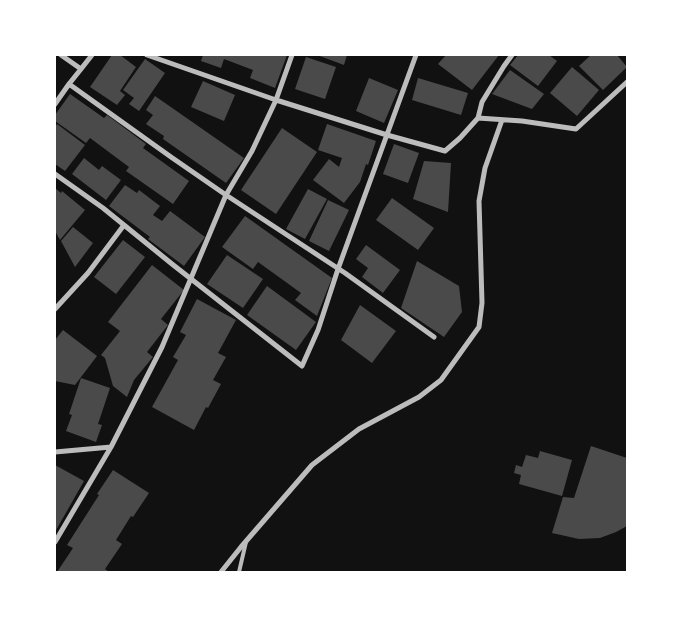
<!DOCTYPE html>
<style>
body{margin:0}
#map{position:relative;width:682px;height:627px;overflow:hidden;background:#111;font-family:"Open Sans",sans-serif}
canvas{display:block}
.frame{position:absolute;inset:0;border:56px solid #fff;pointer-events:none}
</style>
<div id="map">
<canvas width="682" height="627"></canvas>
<div class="frame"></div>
</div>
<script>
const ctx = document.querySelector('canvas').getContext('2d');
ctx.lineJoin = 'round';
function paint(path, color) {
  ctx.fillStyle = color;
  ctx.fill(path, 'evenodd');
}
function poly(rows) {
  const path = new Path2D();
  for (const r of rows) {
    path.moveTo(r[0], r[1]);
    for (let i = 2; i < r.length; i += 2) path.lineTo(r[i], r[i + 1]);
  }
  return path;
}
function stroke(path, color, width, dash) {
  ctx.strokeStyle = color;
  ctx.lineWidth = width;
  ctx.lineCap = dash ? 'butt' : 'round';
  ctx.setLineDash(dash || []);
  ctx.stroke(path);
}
const building = poly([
 [112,55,120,55,136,67,120,91,125,95,117,105,90,87],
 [203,55,287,55,275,88,250,78,253,70,224,59,221,68,201,61],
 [317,55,347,55,344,65],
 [446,55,499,55,472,90,438,64],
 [518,55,549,55,557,61,538,86,510,65],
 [591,55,617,55,627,67,603,90,579,66],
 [306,57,336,67,325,99,295,89],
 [145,59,165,73,139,111,129,104,134,98,123,90],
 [572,67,599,90,577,116,550,93],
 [510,70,544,94,532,109,492,94],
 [369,78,398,90,384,123,356,111],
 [418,78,468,93,461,115,412,100],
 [203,81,235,95,224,121,191,107],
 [70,94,104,118,107,115,146,144,143,148,189,181,173,204,126,171,129,167,90,138,86,143,55,121,55,115],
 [155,96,244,158,226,183,163,139,164,136,146,124,153,115,146,110],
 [57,124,85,145,65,171,55,164,55,127],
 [327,124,376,141,368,165,366,164,360,182,344,203,313,180,329,159,339,167,342,158,318,150],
 [282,128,317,152,276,214,241,190],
 [394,144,419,153,408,183,383,174],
 [84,158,99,170,102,166,121,180,106,200,72,174],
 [424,161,451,163,448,212,413,199],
 [125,185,137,193,139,190,160,206,153,215,162,221,170,211,205,237,184,266,148,239,150,237,109,206],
 [55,188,61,193,62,191,85,210,60,240,55,231],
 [308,189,327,199,305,239,286,229],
 [392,198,434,228,418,250,376,220],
 [328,200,349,210,329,251,309,241],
 [245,216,332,278,317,316,295,300,301,293,258,262,253,269,222,247],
 [73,227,93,243,75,267,61,241],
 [123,240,145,257,116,294,94,277],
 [366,245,400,270,383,293,362,277,368,268,356,259],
 [227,255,263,279,243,308,207,284],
 [417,261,459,286,462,312,444,337,401,308],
 [152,265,184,290,161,319,168,325,147,352,153,357,134,380,127,397,113,386,105,358,101,355,120,331,108,322],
 [267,286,316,322,296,350,247,315],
 [197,299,236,320,218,353,226,357,213,380,221,384,208,408,206,407,194,430,152,407,178,360,173,357,186,335,180,332],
 [360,305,396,331,372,363,341,340],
 [63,330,97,356,75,385,55,381,55,340],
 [81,378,110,388,98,424,102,425,96,442,66,431,72,415,69,414],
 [591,446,627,458,627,526,616,532,600,538,579,539,552,533,563,497,574,498],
 [540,451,572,460,562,496,519,484,521,475,514,473,516,465,522,467,526,455,538,458],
 [55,465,84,481,55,532],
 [113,470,149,493,133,517,131,516,116,540,122,544,105,569,109,572,57,572,73,548,67,545,99,495,97,494]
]);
const service = poly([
 [239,572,246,542]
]);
const minor = poly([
 [61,55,81,69,69,84,171,157,226,195,345,273,434,337],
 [147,55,276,100,387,135,445,151,460,138,478,118,482,102,504,66,512,55],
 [81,69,92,55],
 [55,104,69,84],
 [478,118,522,121,576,129,627,82],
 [55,174,103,208,172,264,302,366,318,330,338,269,416,55],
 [55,309,88,273,124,225],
 [55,452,111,447,162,347,226,195,252,151,276,100,292,55],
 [55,542,111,447],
 [221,572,241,547,312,465,359,429,419,397,441,380,479,327,482,303,479,201,485,168,502,120]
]);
paint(building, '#4a4a4a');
stroke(service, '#bcbcbc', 4);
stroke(minor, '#bcbcbc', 5);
</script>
